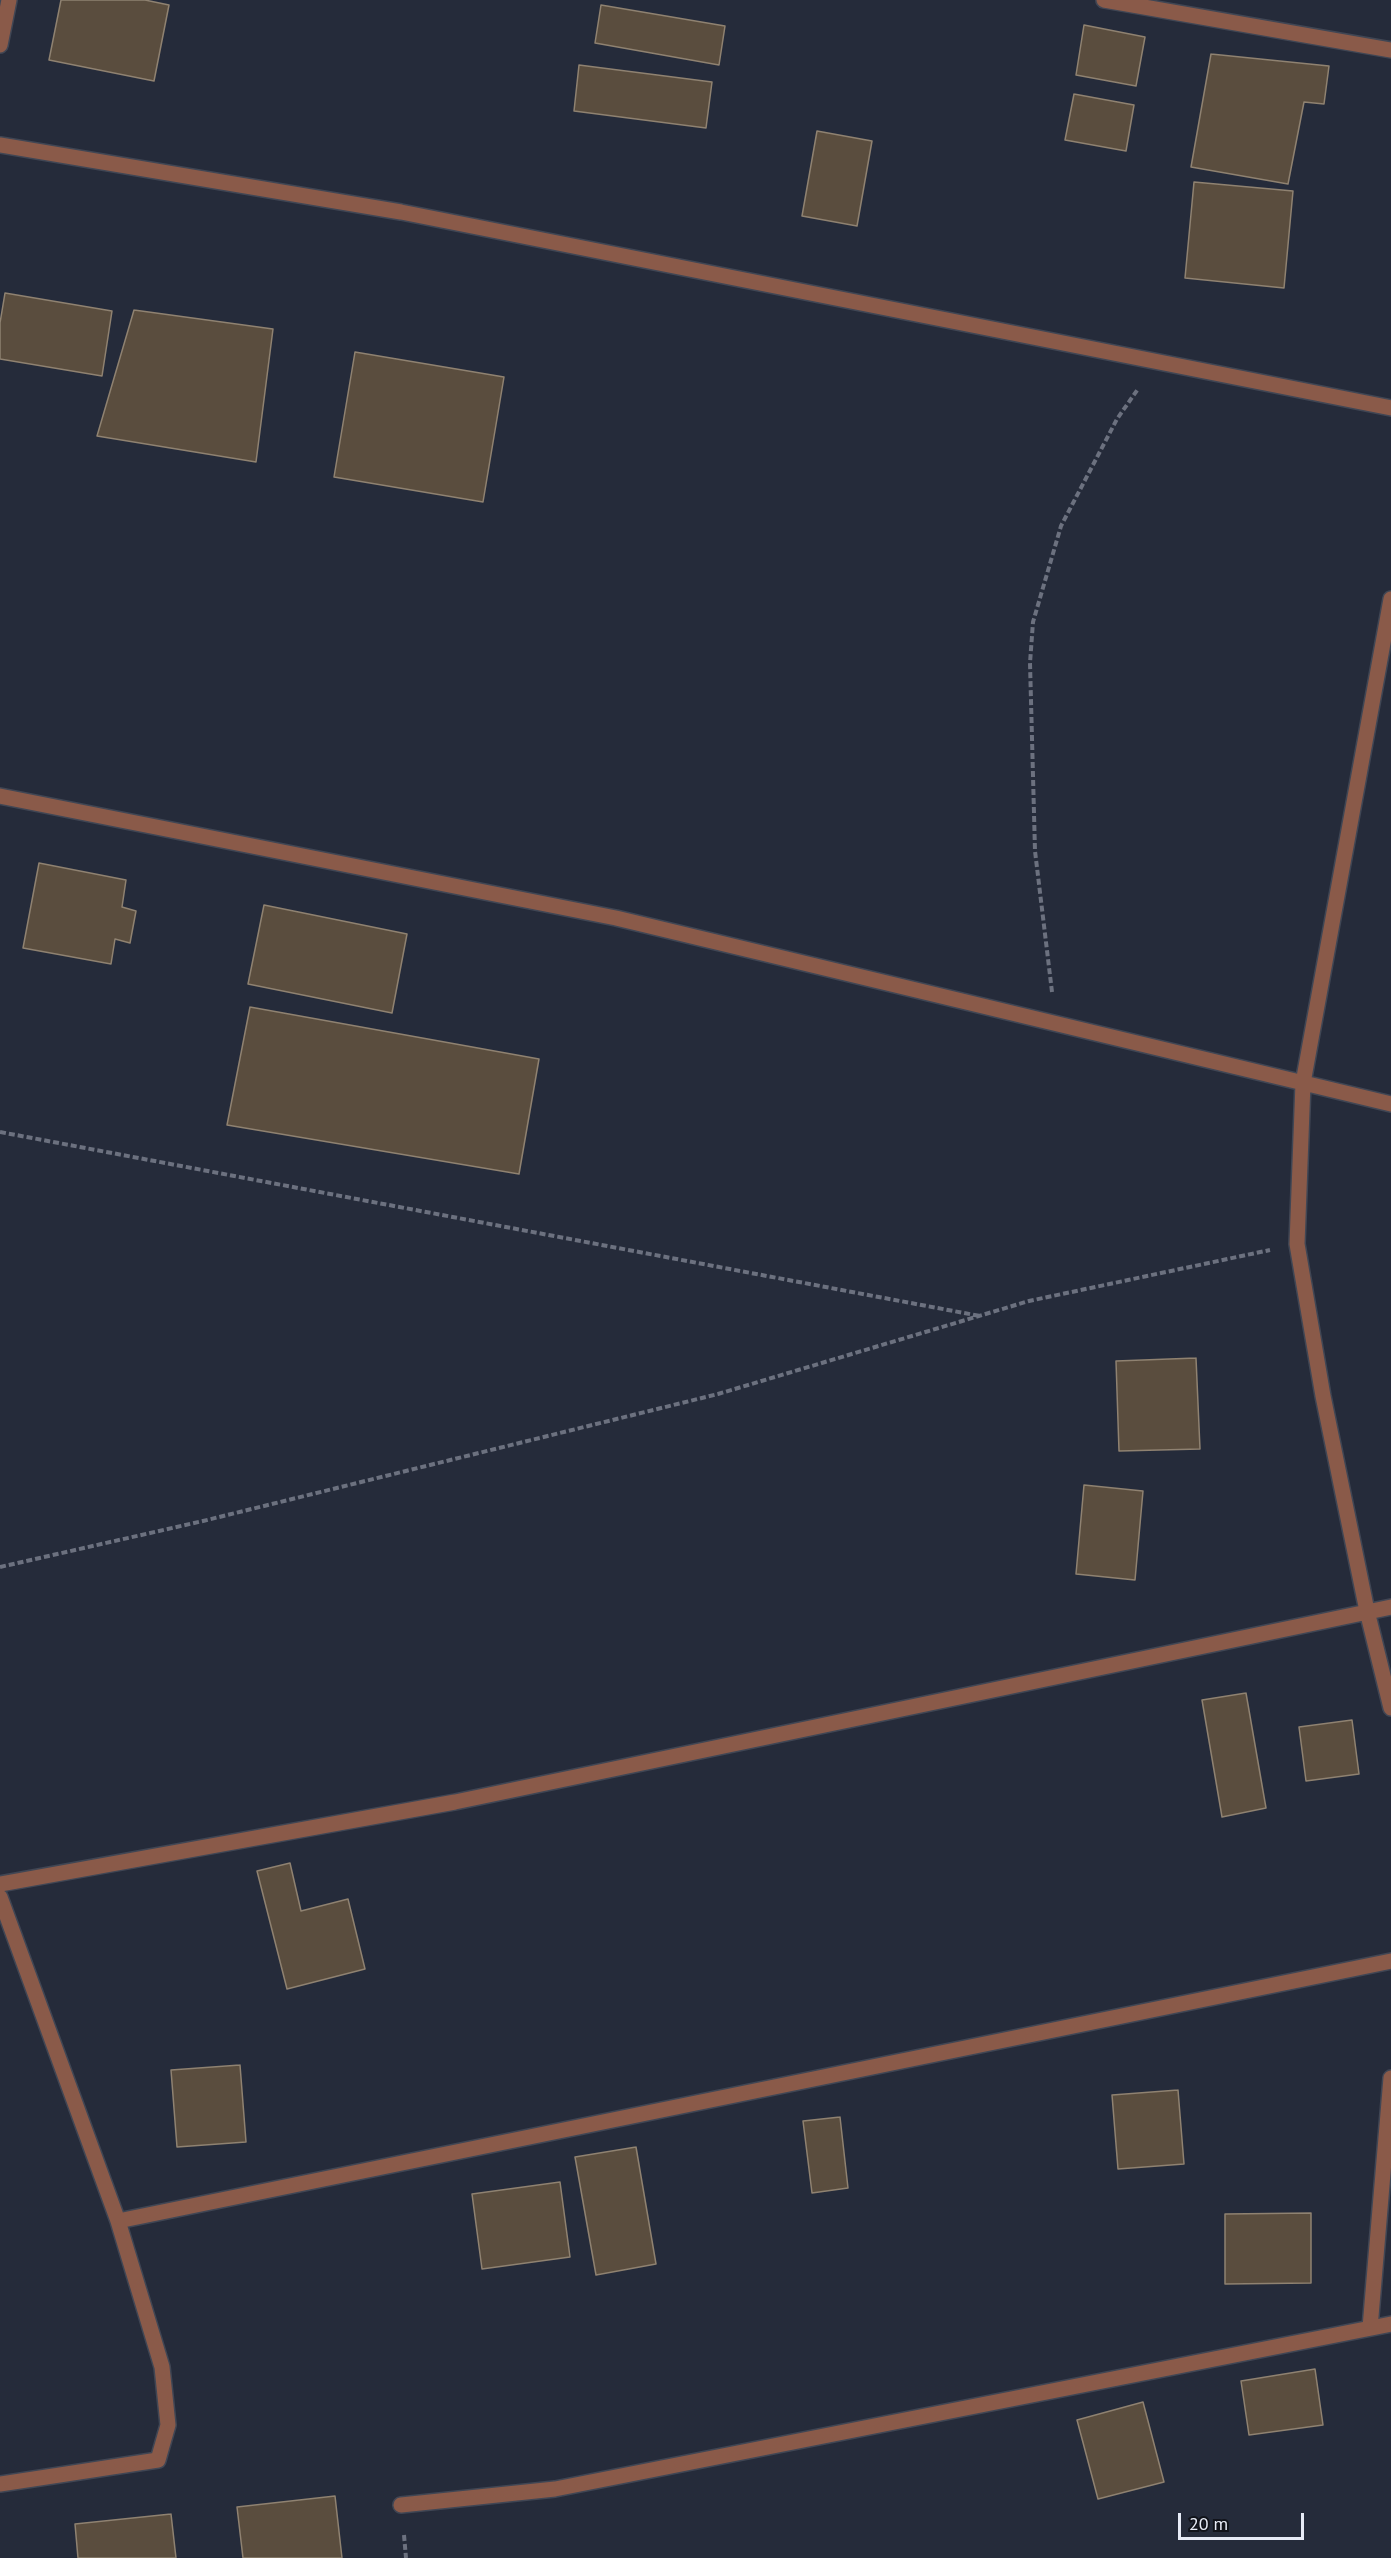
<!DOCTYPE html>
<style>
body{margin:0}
#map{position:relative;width:1391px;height:2558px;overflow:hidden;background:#252b3a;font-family:"PT Sans",sans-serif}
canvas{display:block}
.scale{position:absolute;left:1178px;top:2513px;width:126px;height:27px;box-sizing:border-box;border:3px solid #e7ebf6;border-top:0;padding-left:8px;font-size:18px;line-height:21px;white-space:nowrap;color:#e7ebf6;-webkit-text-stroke:4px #11131a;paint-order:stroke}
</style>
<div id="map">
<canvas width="1391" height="2558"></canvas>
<div class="scale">20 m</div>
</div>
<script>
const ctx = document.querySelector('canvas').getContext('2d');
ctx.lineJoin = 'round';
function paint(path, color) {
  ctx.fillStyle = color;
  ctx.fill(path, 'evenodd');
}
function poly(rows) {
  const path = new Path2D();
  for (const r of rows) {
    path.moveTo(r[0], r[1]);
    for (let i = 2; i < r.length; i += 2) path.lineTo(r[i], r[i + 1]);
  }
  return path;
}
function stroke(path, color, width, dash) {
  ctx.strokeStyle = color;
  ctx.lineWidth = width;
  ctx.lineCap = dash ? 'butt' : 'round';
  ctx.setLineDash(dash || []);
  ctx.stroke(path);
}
const building = poly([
 [61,0,145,0,169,5,154,81,49,60,61,0],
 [601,5,725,26,719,65,595,43,601,5],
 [1084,25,1145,37,1136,86,1076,75,1084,25],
 [1211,54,1329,66,1324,104,1304,102,1288,184,1191,167,1211,54],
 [579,65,712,82,706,128,574,111,579,65],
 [1074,94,1134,105,1126,151,1065,140,1074,94],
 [817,131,872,141,857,226,802,216,817,131],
 [1194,182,1293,191,1284,288,1185,278,1194,182],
 [5,293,112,311,102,376,0,359,0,323,5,293],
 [134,310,273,329,256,462,97,436,134,310],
 [355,352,504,377,483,502,334,477,355,352],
 [39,863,126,880,122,907,136,911,130,943,115,939,111,964,23,948,39,863],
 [264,905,407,934,392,1013,248,984,264,905],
 [250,1007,539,1059,519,1174,227,1125,250,1007],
 [1196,1358,1200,1449,1119,1451,1116,1361,1196,1358],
 [1084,1485,1143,1491,1135,1580,1076,1574,1084,1485],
 [1246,1693,1266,1808,1222,1817,1202,1700,1246,1693],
 [1352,1720,1359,1774,1306,1781,1299,1727,1352,1720],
 [290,1863,301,1911,348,1899,365,1969,287,1989,257,1871,290,1863],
 [240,2065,246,2142,177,2147,171,2070,240,2065],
 [1178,2090,1184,2164,1118,2169,1112,2095,1178,2090],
 [840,2117,848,2188,812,2193,803,2121,840,2117],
 [636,2147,656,2264,596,2275,575,2157,636,2147],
 [560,2182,570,2257,482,2269,472,2194,560,2182],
 [1311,2213,1311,2283,1225,2284,1225,2214,1311,2213],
 [1315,2369,1323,2425,1249,2435,1241,2381,1315,2369],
 [1143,2402,1164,2482,1098,2499,1077,2420,1143,2402],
 [335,2496,342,2558,243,2558,237,2507,335,2496],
 [171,2514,176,2558,78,2558,75,2524,171,2514]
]);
const path = poly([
 [1052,992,1035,851,1030,663,1033,622,1061,526,1117,419,1138,389],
 [0,1132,980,1316],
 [0,1567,203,1521,718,1394,1029,1301,1270,1250],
 [404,2535,406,2558]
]);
const minor = poly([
 [1104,0,1391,50],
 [0,45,9,0],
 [0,145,401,212,1391,408],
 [1391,599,1303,1083,1297,1244,1323,1396,1367,1611,1391,1708],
 [0,796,616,918,1391,1104],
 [0,1884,455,1802,1391,1607],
 [0,1897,118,2221,162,2367,168,2425,158,2460,0,2484],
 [118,2221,1391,1961],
 [1370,2328,1391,2078],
 [401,2505,555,2489,1391,2324]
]);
paint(building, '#5a4d3e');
stroke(building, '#8f8271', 1.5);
stroke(minor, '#404654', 18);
stroke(path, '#6c717f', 4, [6, 3]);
stroke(minor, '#8a5a49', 15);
</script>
